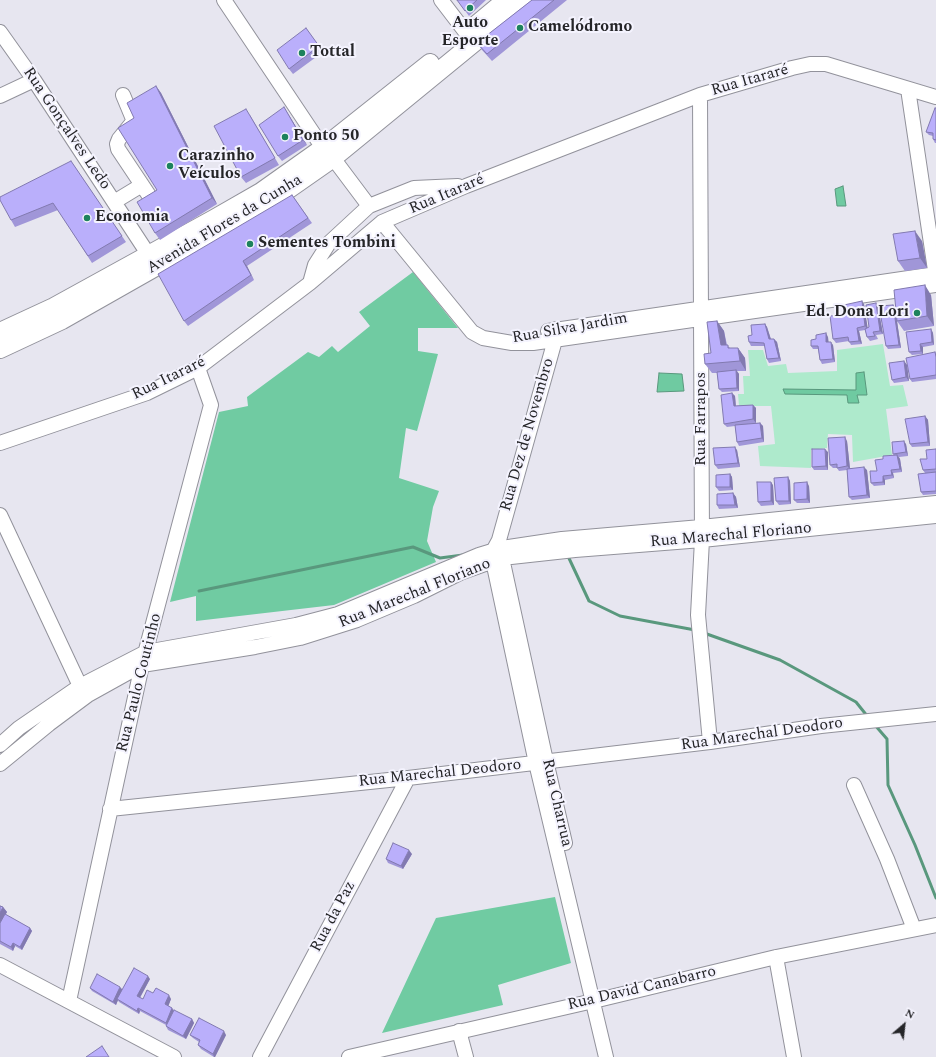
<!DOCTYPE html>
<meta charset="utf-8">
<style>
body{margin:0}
#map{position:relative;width:936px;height:1057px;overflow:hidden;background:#e7e6f0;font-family:Spectral,serif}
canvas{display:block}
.north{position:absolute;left:884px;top:1005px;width:40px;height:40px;-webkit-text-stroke:3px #f4f3fe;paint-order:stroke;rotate:28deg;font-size:11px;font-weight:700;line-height:16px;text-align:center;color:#252528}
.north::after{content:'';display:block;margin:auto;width:14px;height:18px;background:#252528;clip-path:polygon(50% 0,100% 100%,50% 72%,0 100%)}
</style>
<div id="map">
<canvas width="936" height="1057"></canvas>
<div class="north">N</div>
</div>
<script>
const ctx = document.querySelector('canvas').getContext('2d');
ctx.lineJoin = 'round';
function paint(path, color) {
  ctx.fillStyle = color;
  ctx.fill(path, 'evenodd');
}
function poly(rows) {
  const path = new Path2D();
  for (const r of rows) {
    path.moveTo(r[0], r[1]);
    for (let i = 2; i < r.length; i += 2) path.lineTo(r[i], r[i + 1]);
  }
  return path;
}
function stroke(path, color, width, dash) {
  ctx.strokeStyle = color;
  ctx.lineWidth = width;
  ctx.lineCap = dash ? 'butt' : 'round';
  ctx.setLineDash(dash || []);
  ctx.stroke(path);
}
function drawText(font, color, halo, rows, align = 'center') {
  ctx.font = font + ' Spectral,serif';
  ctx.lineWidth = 4;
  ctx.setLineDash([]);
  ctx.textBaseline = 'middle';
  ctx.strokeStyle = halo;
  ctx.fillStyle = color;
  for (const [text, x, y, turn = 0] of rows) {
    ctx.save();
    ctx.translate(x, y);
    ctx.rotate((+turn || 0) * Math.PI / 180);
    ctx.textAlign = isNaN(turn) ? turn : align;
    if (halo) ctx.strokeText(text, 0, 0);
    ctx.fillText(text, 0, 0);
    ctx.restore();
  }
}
const green = poly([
 [883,344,890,386,903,385,908,406,886,409,892,455,853,462,852,435,828,434,827,448,811,450,811,468,760,466,758,446,775,444,771,406,739,406,738,394,744,394,743,376,750,376,748,350,763,350,768,366,786,364,788,373,837,371,837,350]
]);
const forest = poly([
 [413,272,458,328,418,328,418,351,438,354,417,431,406,428,399,478,439,491,433,507,427,541,436,562,334,605,196,621,196,596,170,602,219,412,248,406,247,397,308,352,319,357,332,346,338,352,370,326,359,312],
 [555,897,571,963,498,985,503,1005,382,1033,436,918]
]);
const water = poly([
 [843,186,846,206,837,206,835,189,843,186],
 [864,372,867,395,857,395,859,403,848,403,847,395,785,394,783,389,856,390,856,373,864,372],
 [659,373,682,374,684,391,657,392,659,373]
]);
const stream = poly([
 [567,554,589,601,620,616,695,630],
 [199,591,413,547,440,558,463,555],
 [704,633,780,660,856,702,868,717],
 [874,724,887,739,888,785,915,845,936,898]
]);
const minor = poly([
 [224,0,323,148,333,158,369,206],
 [441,0,467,34],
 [0,32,34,80,154,263],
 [908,89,936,277],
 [123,95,133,119,132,123,119,139,117,144,118,149,152,200],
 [700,95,702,540,698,615,710,742],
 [0,96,34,80],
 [114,202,142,185],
 [382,222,472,332,483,338,512,343,533,343,936,285],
 [310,283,315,265,329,243,369,206,414,188,458,186],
 [556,329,555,340,499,540,493,551,493,561,536,763,606,1057],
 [548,331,936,274],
 [0,443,147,393,198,368,310,283,382,222,466,186,700,95,792,68,810,64,826,64,936,97],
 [0,515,80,686,86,692],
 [502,550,502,558,546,761,565,843],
 [0,745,19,728,80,686,146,652,296,625,338,614,479,555,502,548,562,539,701,527,936,503],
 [0,764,49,724,88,695,142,665,255,647,300,638,357,620,414,596,460,573,502,558,575,550,702,540,936,516],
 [854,785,887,859,914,929],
 [110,809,408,778,710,742,821,726,936,714],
 [776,957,794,1057],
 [0,965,174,1057],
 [69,1001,142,665,211,405,198,368],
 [459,1031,466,1057],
 [260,1057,408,778],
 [349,1057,602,999,776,957,936,925]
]);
const major = poly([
 [475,26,506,0],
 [0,332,54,307,214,219,261,192,323,148,430,63],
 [0,349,62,320,270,202,333,158,526,0]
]);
const wall = poly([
 [457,0,486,0,469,16],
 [532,0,567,0,492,61,482,50,477,43],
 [306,28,323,52,293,74,289,69],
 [156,86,161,93,217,204,160,240,155,233,157,190,134,118],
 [284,107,307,145,282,161,278,156],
 [936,108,936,143,935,143,933,139,933,136,929,135,926,132],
 [250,115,279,165,246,183,241,177],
 [71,161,126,242,92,263,58,210,15,227,11,220],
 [292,195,312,223,247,266,254,280,188,326,184,321],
 [922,241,927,268,905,271,898,261],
 [931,295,934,326,904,331,897,321,901,348,888,349,886,346,893,305,895,308,897,319],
 [876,303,878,307,883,334,876,335,878,339,870,341,867,337,865,330,859,331,862,344,851,345,849,341,836,343,833,339,845,315,864,304,867,327,869,327],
 [717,321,724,331,727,345,730,348,738,348,745,358,746,371,737,371,739,374,739,391,722,392,719,389,717,373,712,373,705,364,711,353],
 [765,324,767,327,771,339,774,339,777,342,781,361,769,363,767,359,765,346,751,346,749,342,752,335],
 [931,329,933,333,934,345,923,347,923,354,912,355,909,352],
 [828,337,828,342,833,345,835,362,822,364,820,360,818,349,813,349,811,346],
 [935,352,936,353,936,379,912,382,910,379],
 [904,361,907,365,909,381,894,383,892,380],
 [732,393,735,396,736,406,753,405,756,408,756,423,760,423,763,426,764,442,739,446,737,442,735,426,727,427,724,424],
 [925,416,928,420,930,446,912,447,910,444],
 [847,441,850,468,867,470,870,498,852,500,849,497,847,470,839,471,837,468,833,468,830,465],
 [906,444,908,456,899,457,900,459,902,472,893,473,894,478,885,480,885,485,874,486,871,483,883,459,894,455,893,454],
 [936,449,936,494,923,495,921,492,925,473,923,470,927,459],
 [737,450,740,467,718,469,715,465],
 [828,452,828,470,814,470,812,467],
 [730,474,732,477,733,490,719,491,716,487],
 [788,477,790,481,791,504,779,505,776,501],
 [773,485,774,505,761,506,758,502],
 [809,486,810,503,797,503,794,500],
 [733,493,736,497,738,508,719,509,717,505],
 [412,854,403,869,388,863,386,859],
 [0,906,3,907,7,912,5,915,30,928,32,931,22,950,15,946,13,951,0,944],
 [150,979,140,998,143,999,153,993,171,999,168,1006,172,1008,174,1011,192,1019,194,1023,186,1039,168,1030,166,1026,166,1025,140,1011,139,1014,119,1002,118,1000,116,1005,92,991,90,988,122,990],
 [190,1035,226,1035,215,1057,214,1057,201,1049,198,1045,199,1042,193,1038]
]);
const shadedWall = poly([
 [156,86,161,93,217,204,212,198],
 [284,107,287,112,307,145,303,140],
 [915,231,922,241,927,268,920,258],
 [243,261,247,266,254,280,251,275],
 [925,285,931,295,934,326,927,316],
 [862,301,864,304,868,330,865,326],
 [876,303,878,307,883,334,880,331],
 [893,305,895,308,901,348,899,345],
 [717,321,724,331,728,355,721,345],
 [765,324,767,327,772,343,769,339],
 [857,328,859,331,862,344,859,341],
 [931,329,933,333,934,345,932,342],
 [826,333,828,337,829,345,826,342],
 [774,339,777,342,781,361,779,358],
 [831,342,833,345,835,362,833,359],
 [920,344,923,347,923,354,921,351],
 [738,348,745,358,746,371,740,361],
 [904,361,907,365,909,381,906,377],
 [736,370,739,374,739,391,737,388],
 [732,393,735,396,736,409,734,406],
 [753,405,756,408,756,423,753,419],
 [925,416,928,420,930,446,928,442],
 [760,423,763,426,764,442,762,438],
 [845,437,847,441,850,469,847,466],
 [904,441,906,444,908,456,906,452],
 [735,447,737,450,740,467,738,463],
 [825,449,828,452,828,470,826,466],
 [897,455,900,459,902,472,900,469],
 [864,467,867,470,870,498,867,495],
 [891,470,893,473,894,478,892,475],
 [730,474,732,477,733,490,730,487],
 [883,476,885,480,885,485,883,482],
 [788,477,790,481,791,504,789,501],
 [771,482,773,485,774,505,771,501],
 [807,482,809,486,810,503,807,499],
 [733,493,736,497,738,508,735,505],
 [409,850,412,854,403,869,401,866],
 [3,907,7,912,0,925,0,913],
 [30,928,32,931,22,950,20,947],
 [13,943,15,946,13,951,11,947],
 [148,976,150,979,139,999,137,996],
 [120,987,123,990,117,999,118,1000,116,1005,113,1002],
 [169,995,171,999,168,1007,165,1004],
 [138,1008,140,1011,139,1014,137,1011],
 [172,1008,174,1012,168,1026,166,1023],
 [192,1019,194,1023,186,1039,183,1036],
 [224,1031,226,1035,215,1057,214,1057,213,1054]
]);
const building = poly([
 [457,0,477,0,465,11,457,0],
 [532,0,554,0,487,54,477,43,532,0],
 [306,28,319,46,289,69,277,50,306,28],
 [156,86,212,198,155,233,137,202,157,190,118,128,134,118,127,103,156,86],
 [284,107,303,140,278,156,259,125,284,107],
 [935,108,936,108,936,140,933,139,933,133,926,132,935,108],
 [246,109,275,158,241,177,214,126,246,109],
 [71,161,122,236,88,256,53,203,11,220,0,200,0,197,71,161],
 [292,195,308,218,243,261,251,275,184,321,158,274,292,195],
 [915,231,920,258,898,261,893,234,915,231],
 [925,285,927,316,897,321,894,290,925,285],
 [862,301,865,326,857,328,859,341,849,342,848,337,833,339,830,316,845,315,844,305,862,301],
 [876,303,880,331,873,332,875,336,867,337,865,329,869,327,866,305,876,303],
 [893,305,899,345,886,346,879,306,893,305],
 [717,321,721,345,728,345,728,348,738,348,740,361,705,364,704,354,711,353,707,322,717,321],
 [765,324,769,339,774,339,779,358,767,359,764,343,749,342,748,336,752,335,751,325,765,324],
 [931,329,932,342,920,344,921,351,909,352,906,332,931,329],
 [826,333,826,342,831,342,833,359,820,360,818,346,811,346,811,340,816,339,816,335,826,333],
 [935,352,936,357,936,375,910,379,906,358,935,352],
 [904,361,906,377,892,380,889,363,904,361],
 [736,370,737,388,719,389,717,372,736,370],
 [732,393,734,406,753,405,753,419,724,424,721,395,732,393],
 [925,416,928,442,910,444,905,419,925,416],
 [760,423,762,438,737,442,735,425,760,423],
 [845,437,847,466,837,468,837,464,830,465,828,438,845,437],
 [904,441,906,452,893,454,892,442,904,441],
 [735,447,738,463,715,465,713,448,735,447],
 [812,449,825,449,826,466,812,467,812,449],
 [936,449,936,469,923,470,920,459,927,459,926,450,936,449],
 [897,455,900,469,891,470,892,475,883,476,883,482,871,483,870,471,877,471,875,460,883,459,883,456,897,455],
 [864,467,867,495,849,497,847,469,864,467],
 [936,472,936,491,921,492,918,474,936,472],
 [730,474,730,487,716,487,716,475,730,474],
 [788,477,789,501,776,501,774,478,788,477],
 [757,482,771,482,771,501,758,502,757,482],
 [807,482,807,499,794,500,794,483,807,482],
 [733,493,735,505,717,505,717,494,733,493],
 [393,843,409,850,401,866,386,859,393,843],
 [0,906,3,907,0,913,0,906],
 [5,914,30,928,20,947,13,943,11,947,0,941,0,923,5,914],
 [134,968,148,976,137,996,143,999,147,990,153,993,156,988,169,995,165,1004,172,1008,166,1023,138,1008,137,1011,117,999,134,968],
 [97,974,120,987,113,1002,90,988,97,974],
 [174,1010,192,1019,183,1036,166,1026,174,1010],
 [199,1018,224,1031,213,1054,198,1045,200,1040,190,1035,199,1018],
 [102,1046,109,1057,86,1057,102,1046]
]);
const markers = [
 [470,8,4,"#1d825d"],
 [520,28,4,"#1d825d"],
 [302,53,4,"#1d825d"],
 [285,137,4,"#1d825d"],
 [170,166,4,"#1d825d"],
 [87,218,4,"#1d825d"],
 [250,244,4,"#1d825d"],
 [917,313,4,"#1d825d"]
];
const poiNames = [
 ["Auto",470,24,"center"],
 ["Esporte",470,42,"center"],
 ["Camelódromo",528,28],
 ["Tottal",310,53],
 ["Ponto 50",293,137],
 ["Carazinho",178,157],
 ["Veículos",178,175],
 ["Economia",95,218],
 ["Sementes Tombini",258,244],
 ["Ed. Dona Lori",909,313,"right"]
];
const streetNames = [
 ["Rua Itararé",750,81,-16],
 ["Rua Gonçalves Ledo",66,129,56],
 ["Rua Itararé",447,195,-23],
 ["Avenida Flores da Cunha",225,225,-31],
 ["Rua Silva Jardim",570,329,-10],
 ["Rua Itararé",169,379,-26],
 ["Rua Farrapos",702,419,-90],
 ["Rua Dez de Novembro",528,435,-74],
 ["Rua Marechal Floriano",731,536,-5],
 ["Rua Marechal Floriano",415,594,-22],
 ["Rua Paulo Coutinho",140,683,-76],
 ["Rua Marechal Deodoro",762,735,-8],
 ["Rua Marechal Deodoro",440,774,-6],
 ["Rua Charrua",556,803,77],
 ["Rua da Paz",334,917,-62],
 ["Rua David Canabarro",642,989,-13]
];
paint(green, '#aeeacc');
paint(forest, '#70cba2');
paint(water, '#6fcaa1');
stroke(water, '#59987d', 1);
stroke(stream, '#59987d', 3);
stroke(minor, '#92929b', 16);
stroke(major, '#92929b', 20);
stroke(minor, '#fff', 14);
stroke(major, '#fff', 18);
paint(wall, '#a096d8');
paint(shadedWall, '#827ab0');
paint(building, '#baaffb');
stroke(building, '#827ab0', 1);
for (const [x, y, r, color] of markers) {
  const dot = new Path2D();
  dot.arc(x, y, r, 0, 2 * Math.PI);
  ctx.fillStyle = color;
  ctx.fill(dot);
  stroke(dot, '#f4f3fe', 1.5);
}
drawText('bold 16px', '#252528', '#f4f3fe', poiNames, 'left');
drawText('16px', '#252528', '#f4f3fe', streetNames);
</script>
